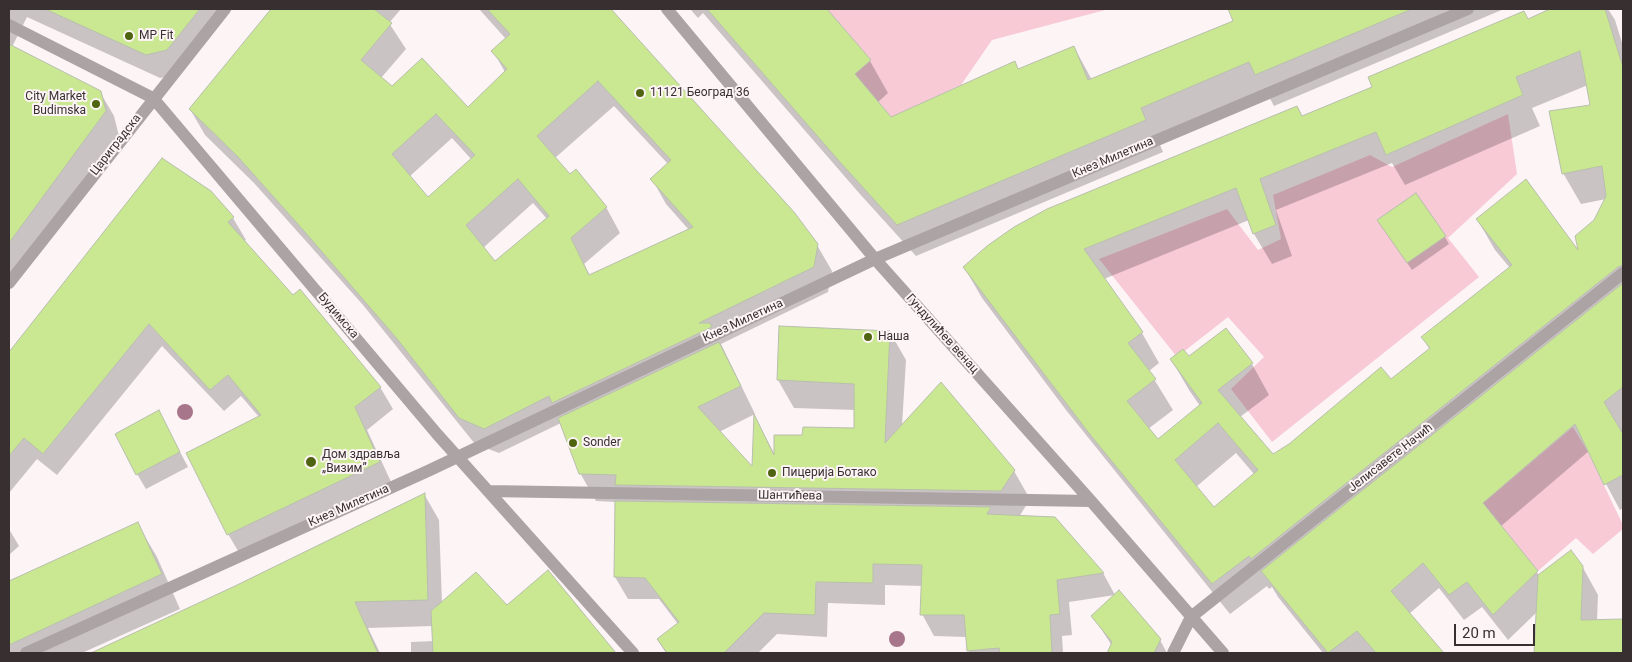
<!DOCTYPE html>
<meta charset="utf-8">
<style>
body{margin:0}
#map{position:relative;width:1632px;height:662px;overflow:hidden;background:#fdf4f6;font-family:Roboto,sans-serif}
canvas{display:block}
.frame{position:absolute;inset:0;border:10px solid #382f31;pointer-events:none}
.scale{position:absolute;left:1454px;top:624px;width:81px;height:22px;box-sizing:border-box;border:2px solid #382f31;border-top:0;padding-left:6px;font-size:15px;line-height:18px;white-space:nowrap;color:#382f31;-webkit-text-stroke:4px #fdf4f6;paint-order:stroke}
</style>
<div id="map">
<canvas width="1632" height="662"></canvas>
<div class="frame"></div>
<div class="scale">20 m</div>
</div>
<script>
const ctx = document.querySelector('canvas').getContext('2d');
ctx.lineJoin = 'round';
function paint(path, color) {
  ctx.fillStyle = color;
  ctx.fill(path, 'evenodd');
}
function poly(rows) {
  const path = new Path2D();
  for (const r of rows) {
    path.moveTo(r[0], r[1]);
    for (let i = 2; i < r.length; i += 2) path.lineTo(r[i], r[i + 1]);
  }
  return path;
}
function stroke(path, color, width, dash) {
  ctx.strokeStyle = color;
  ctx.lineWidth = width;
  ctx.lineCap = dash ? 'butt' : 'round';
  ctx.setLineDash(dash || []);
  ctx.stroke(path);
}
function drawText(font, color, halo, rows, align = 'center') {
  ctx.font = font + ' Roboto,sans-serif';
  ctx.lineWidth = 4;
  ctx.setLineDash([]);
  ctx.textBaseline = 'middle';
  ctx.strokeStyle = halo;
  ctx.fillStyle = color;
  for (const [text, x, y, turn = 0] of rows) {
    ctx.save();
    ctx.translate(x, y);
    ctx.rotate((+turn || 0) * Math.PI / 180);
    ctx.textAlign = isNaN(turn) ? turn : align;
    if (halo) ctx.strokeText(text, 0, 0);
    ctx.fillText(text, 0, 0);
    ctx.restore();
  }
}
const green = poly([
 [827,9,1109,9,992,40,961,85,891,117,855,74,871,60],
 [1508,114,1517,174,1448,238,1479,277,1272,442,1231,389,1264,357,1228,317,1177,357,1099,259,1227,209,1258,250,1281,239,1273,195,1370,155,1392,167],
 [1573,427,1587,450,1623,525,1623,529,1593,554,1576,538,1538,571,1483,503]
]);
const shadow = poly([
 [9,9,232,9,181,74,160,78,27,17,12,47,100,92,114,116,119,136,9,283],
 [273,9,401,9,389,23,406,49,381,78,393,87,468,108,505,72,493,51,506,39,479,9,609,9,817,245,832,271,828,292,721,344,755,414,719,432,753,469,755,418,775,455,804,436,855,429,855,410,794,408,778,380,890,332,906,360,902,426,1014,471,1030,499,1019,517,1055,519,1103,573,1115,595,1069,602,1072,635,1062,636,1063,653,969,653,967,637,934,636,922,614,923,586,885,585,885,605,828,603,827,637,777,634,758,653,666,653,658,640,678,624,659,599,628,599,615,577,616,502,596,501,580,473,561,423,499,453,475,444,363,305,254,183,205,135,190,109],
 [614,106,668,164,652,179,666,204,689,230,590,276,584,264,620,233,606,207,570,176,555,158],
 [452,138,472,160,427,199,409,177],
 [533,203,547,219,494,263,483,248],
 [690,9,825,9,870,61,888,93,877,103,891,119,1014,62,1019,70,1074,47,1092,80,1235,22,1229,9,1504,9,1274,106,1267,93,1158,140,1163,152,916,256,859,193,703,13,698,18],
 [1554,9,1608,9,1615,20,1623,46,1623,508,1620,510,1606,484,1589,451,1500,527,1539,575,1582,566,1598,595,1597,621,1623,620,1623,653,1536,653,1537,612,1508,640,1482,607,1464,620,1439,588,1409,614,1443,653,1323,653,1278,597,1272,587,1269,589,1267,586,1230,614,1066,410,982,298,964,267,1302,117],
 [1588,85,1592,106,1563,173,1581,204,1606,199,1580,255,1477,219,1495,250,1510,268,1422,337,1430,350,1391,381,1272,456,1240,417,1269,395,1252,364,1225,330,1189,357,1171,359,1189,390,1200,406,1158,441,1148,429,1173,410,1149,371,1159,363,1142,333,1104,279,1249,220,1254,234,1272,264,1292,256,1276,210,1392,163,1405,185,1540,126,1532,108],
 [1236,453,1254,474,1213,509,1196,487],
 [163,159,233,218,246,240,244,241,293,296,380,387,393,409,367,430,392,484,241,556,228,534,259,417,241,396,224,411,162,346,57,475,37,459,9,493,9,353],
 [1383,228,1445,237,1449,244,1412,270],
 [167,427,188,467,146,489,137,474],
 [424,494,439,520,442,603,507,607,547,572,614,653,497,653,486,639,486,653,411,653,411,642,434,641,433,626,368,628,380,653,93,653,195,606],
 [137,523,157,557,180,609,82,653,9,653,9,582],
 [9,529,19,546,9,555],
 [1093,616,1160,640,1167,653,1109,653,1112,646]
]);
const building = poly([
 [45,9,200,9,167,50,146,55,45,9],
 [271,9,374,9,392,23,361,60,392,86,422,58,468,107,507,69,491,51,510,34,487,9,611,9,794,212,818,244,814,267,699,323,710,323,712,327,552,403,549,396,484,429,459,418,398,340,304,231,238,157,189,109,271,9],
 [598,81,671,160,650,179,693,227,589,275,571,238,607,207,576,169,570,174,537,136,598,81],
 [436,114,475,155,428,197,392,154,436,114],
 [518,179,549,216,495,261,466,225,518,179],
 [707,9,827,9,871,60,855,74,891,117,1015,61,1018,69,1074,46,1088,80,1233,21,1228,9,1412,9,1255,75,1249,62,1141,108,1146,120,897,225,839,161,707,9],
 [1550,9,1605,9,1623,67,1623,265,1618,267,1251,559,1249,556,1212,584,1088,432,963,267,987,246,1014,227,1047,209,1297,106,1302,116,1372,87,1368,77,1524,11,1528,19,1550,9],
 [1580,51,1590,105,1549,111,1562,174,1602,166,1606,196,1594,220,1575,236,1578,250,1526,179,1476,219,1512,265,1421,337,1430,348,1391,379,1381,367,1289,444,1273,454,1218,390,1253,363,1226,328,1189,356,1183,349,1170,359,1202,403,1158,439,1127,401,1156,379,1128,343,1143,332,1084,249,1236,188,1253,234,1276,225,1260,179,1376,132,1386,155,1523,95,1516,77,1580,51],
 [1218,423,1258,470,1214,507,1175,460,1218,423],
 [9,44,101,91,106,111,9,243,9,44],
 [162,158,211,191,234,217,228,222,293,295,300,289,381,387,355,407,380,462,227,535,186,453,261,415,228,375,210,390,149,324,43,454,24,438,9,456,9,352,162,158],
 [1416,193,1446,236,1407,263,1377,220,1416,193],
 [1623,283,1623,387,1604,402,1623,434,1623,475,1604,485,1575,424,1483,503,1538,571,1493,615,1467,582,1449,595,1423,563,1391,591,1444,653,1376,653,1357,631,1328,653,1261,571,1623,283],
 [779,326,890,331,885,443,941,382,1015,470,1001,491,615,485,616,475,579,474,558,418,719,342,741,386,698,407,752,466,754,414,774,455,774,435,802,435,803,427,854,428,854,384,777,380,779,326],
 [159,410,180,452,136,475,115,434,159,410],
 [425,493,428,600,355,602,378,653,91,653,235,586,425,493],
 [615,501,991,507,987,514,1055,517,1104,573,1057,580,1060,614,1050,615,1052,653,1000,653,999,648,967,651,964,615,920,615,922,565,873,564,873,583,816,582,815,615,764,613,724,653,667,653,657,639,679,622,645,578,614,577,615,501],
 [138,522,162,574,9,645,9,581,138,522],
 [1571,550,1583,566,1581,620,1623,619,1623,653,1534,653,1538,575,1571,550],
 [548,570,616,653,433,653,431,611,476,572,507,605,548,570],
 [1119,590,1161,639,1154,653,1107,653,1112,642,1091,616,1119,590]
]);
const minor = poly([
 [667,9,875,259,1091,501,1223,653],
 [9,25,153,98,437,434,633,653],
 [9,283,225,9],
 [488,491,1091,501],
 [26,653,430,470,875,259,1468,9],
 [1173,653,1191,617,1623,273]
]);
const trees = [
 [185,412],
 [897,639]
];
const markers = [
 [129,36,5,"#4e6410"],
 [640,93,5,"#4e6410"],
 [96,104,5,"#4e6410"],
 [868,337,5,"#4e6410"],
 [573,443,5,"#4e6410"],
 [311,462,6,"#4e6410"],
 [772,473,5,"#4e6410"]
];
const poiNames = [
 ["MP Fit",139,36],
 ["11121 Београд 36",650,93],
 ["City Market",86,97,"right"],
 ["Budimska",86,111,"right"],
 ["Наша",878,337],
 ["Sonder",583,443],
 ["Дом здравља",322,455],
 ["„Визим”",322,469],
 ["Пицерија Ботако",782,473]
];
const streetNames = [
 ["Цариградска",116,145,-52],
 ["Кнез Милетина",1113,158,-23],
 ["Будимска",338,316,50],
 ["Кнез Милетина",743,321,-25],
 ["Гундулићев венац",942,334,48],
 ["Јелисавете Начић",1391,458,-38],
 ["Шантићева",790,496,1],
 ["Кнез Милетина",349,506,-24]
];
paint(green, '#f8cad6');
paint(shadow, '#0003');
paint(building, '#cae791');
stroke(building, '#b8bead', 1);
stroke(minor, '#aca3a5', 12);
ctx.fillStyle = '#a7768a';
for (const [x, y] of trees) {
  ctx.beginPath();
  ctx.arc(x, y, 8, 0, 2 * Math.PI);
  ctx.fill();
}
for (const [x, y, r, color] of markers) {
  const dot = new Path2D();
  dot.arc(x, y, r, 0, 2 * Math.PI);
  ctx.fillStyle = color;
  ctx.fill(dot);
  stroke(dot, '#fdf4f6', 2);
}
drawText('12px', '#382f31', '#fdf4f6', poiNames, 'left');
drawText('12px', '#382f31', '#fdf4f6', streetNames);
</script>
